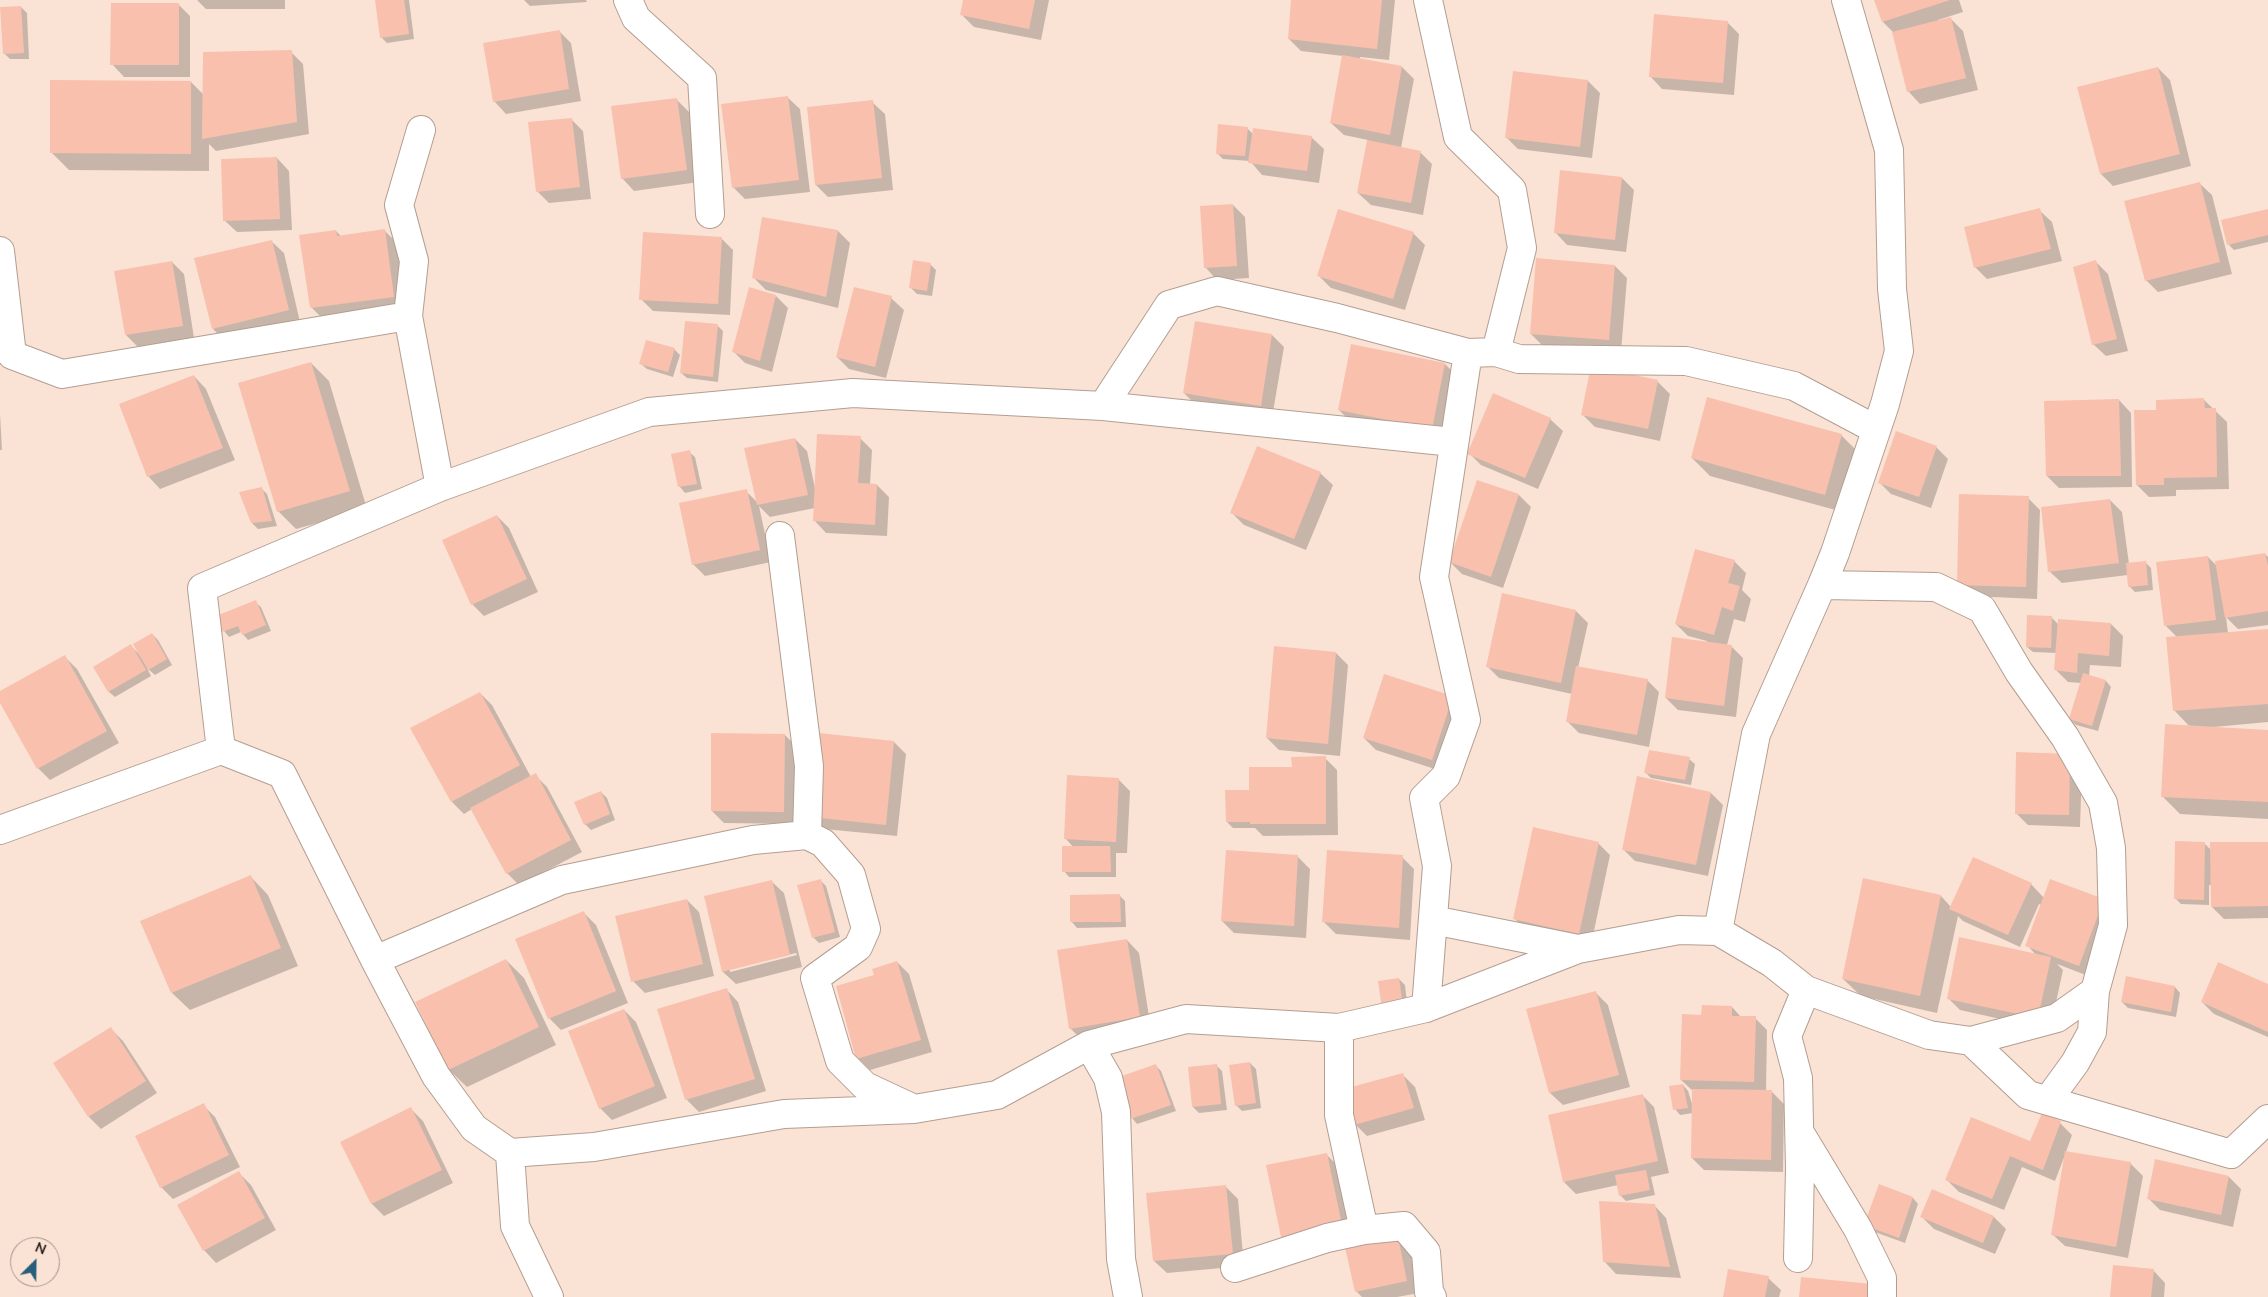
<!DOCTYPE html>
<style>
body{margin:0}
#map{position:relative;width:2268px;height:1297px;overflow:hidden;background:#fae3d5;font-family:"Nunito Sans",sans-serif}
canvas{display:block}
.north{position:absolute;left:10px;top:1237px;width:50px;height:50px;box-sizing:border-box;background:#fae3d5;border:1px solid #a49389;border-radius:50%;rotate:23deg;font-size:14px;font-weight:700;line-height:20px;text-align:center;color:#231b16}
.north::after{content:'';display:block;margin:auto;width:18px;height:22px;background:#275e79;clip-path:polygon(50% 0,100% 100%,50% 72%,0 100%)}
</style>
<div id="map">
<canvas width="2268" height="1297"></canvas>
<div class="north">N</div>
</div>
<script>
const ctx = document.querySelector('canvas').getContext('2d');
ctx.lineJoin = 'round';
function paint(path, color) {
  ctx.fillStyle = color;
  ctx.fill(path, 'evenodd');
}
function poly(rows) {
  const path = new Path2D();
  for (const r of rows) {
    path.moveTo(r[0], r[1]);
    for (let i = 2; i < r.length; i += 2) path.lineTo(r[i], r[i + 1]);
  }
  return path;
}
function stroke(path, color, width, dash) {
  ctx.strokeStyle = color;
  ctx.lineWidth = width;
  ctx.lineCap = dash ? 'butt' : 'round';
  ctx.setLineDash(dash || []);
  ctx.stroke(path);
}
const shadow = poly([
 [197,0,285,0,285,9,206,9],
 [376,0,409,0,414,39,387,43,381,37],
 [524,0,586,0,587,2,530,6],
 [964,0,1049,0,1041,40,974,27,961,14],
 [1292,0,1395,0,1389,60,1360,57,1360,59,1402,67,1414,79,1401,148,1420,152,1432,164,1423,215,1371,205,1358,193,1368,140,1344,135,1331,123,1343,56,1301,51,1289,39],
 [1875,0,1959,0,1963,12,1938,20,1939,22,1951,19,1963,31,1978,90,1920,104,1908,91,1893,32,1883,22],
 [178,4,190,16,190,77,124,77,112,64],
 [21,7,27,13,29,59,10,59,4,53],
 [1727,22,1739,34,1734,95,1662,89,1650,76],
 [559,31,571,43,581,101,506,114,494,101],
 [291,52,303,64,309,134,216,151,209,144,209,171,69,170,51,152,191,82,204,95],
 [2158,68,2170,80,2191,166,2113,186,2101,174],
 [1588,81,1600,93,1592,158,1518,149,1506,137],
 [787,97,800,109,810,192,745,199,733,187],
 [677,100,689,112,699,182,634,191,622,178],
 [872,102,885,114,893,190,828,197,816,185],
 [571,119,583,131,591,199,549,203,537,191],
 [1247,128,1253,134,1311,137,1324,149,1319,183,1262,175,1250,161,1223,159,1217,153],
 [277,158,289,171,292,230,237,232,224,220],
 [1622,178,1634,190,1626,252,1567,245,1555,232],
 [2199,183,2212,195,2232,274,2158,292,2146,280],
 [1233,205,1245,217,1249,278,1217,280,1205,267],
 [2039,210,2052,222,2062,261,1987,279,1975,267],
 [2268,210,2268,242,2234,250,2229,245],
 [763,218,838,231,850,243,838,308,766,290,754,278],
 [384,230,396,242,406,309,324,320,312,308,301,236,336,231,341,236],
 [1413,233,1425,245,1405,310,1331,288,1319,276],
 [721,238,733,250,730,315,653,311,641,299],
 [271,241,284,253,300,322,225,341,213,329],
 [172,262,184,274,194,338,138,347,126,335],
 [2096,262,2108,274,2128,351,2106,356,2093,344],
 [930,264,936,270,932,296,917,294,911,288],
 [1615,266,1627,278,1621,352,1543,346,1531,334],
 [776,296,788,308,772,372,745,363,733,351],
 [891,298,904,310,886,378,849,369,837,357],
 [718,326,723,331,718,382,687,378,681,373],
 [1272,335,1284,347,1272,418,1196,405,1184,393],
 [1352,345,1445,364,1457,376,1444,440,1351,422,1339,410],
 [674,349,680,355,673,377,647,369,641,364],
 [311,363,329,381,367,509,296,529,278,511],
 [194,376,206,389,235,460,160,489,148,476],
 [1658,382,1670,394,1660,441,1595,427,1582,414],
 [2119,400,2131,413,2132,487,2059,488,2047,476],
 [2204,400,2227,422,2229,489,2176,490,2176,496,2149,497,2137,485,2157,411],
 [0,413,2,450,0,450],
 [1550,419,1563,431,1538,489,1481,465,1469,453],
 [1841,435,1859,453,1843,512,1710,476,1692,458],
 [860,438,872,450,870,485,877,485,889,497,887,536,826,533,814,520,815,508,770,517,759,506,771,562,705,576,693,564,746,491,757,502,795,439,807,451,815,488],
 [1936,447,1948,459,1931,508,1891,494,1879,482],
 [689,452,695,457,702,489,685,493,680,487,673,455],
 [1320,473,1333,485,1306,550,1244,525,1232,513],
 [1478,481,1519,495,1531,507,1503,588,1462,574,1450,562],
 [261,488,267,494,277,526,258,529,252,523],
 [2028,498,2040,510,2037,599,1970,596,1958,584],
 [2110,500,2122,512,2129,564,2145,562,2151,568,2153,590,2135,592,2129,586,2128,575,2062,583,2049,571],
 [497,516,509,528,538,592,484,616,472,604],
 [2265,554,2268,557,2268,625,2238,629,2226,617,2228,633,2268,630,2268,722,2214,727,2214,728,2268,731,2268,819,2180,814,2162,796,2190,727,2174,710,2177,637,2166,626,2208,557,2217,566],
 [1734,561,1746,573,1742,590,1751,599,1745,622,1734,619,1727,645,1731,646,1743,658,1736,717,1678,710,1666,698,1707,641,1688,636,1676,624],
 [255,602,261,607,271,631,248,640,241,632,229,637,224,631],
 [1576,611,1588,623,1578,668,1647,680,1659,692,1649,747,1579,733,1567,721,1572,694,1499,678,1487,666],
 [2051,617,2059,625,2111,624,2123,636,2121,667,2090,665,2089,676,2106,681,2111,687,2098,731,2076,725,2070,719,2081,683,2068,682,2056,670,2057,653,2033,652,2027,647],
 [152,634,158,640,172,665,155,675,147,668,151,676,115,697,109,692,95,667,131,646,140,655],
 [1336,653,1348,665,1340,756,1279,750,1267,738],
 [65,657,77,669,119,743,50,780,38,768,0,701,0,692],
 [1385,675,1465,709,1444,772,1376,750,1364,738],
 [480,693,492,705,531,777,535,775,547,787,582,852,519,885,507,873,472,809,464,814,452,802],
 [785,735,797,747,796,824,724,823,712,811],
 [894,742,906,754,897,836,824,829,812,817],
 [2017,753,2082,767,2080,827,2028,825,2016,813],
 [1325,758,1337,770,1338,835,1263,836,1255,828,1233,828,1227,822,1250,792,1293,768],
 [1689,759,1695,764,1691,785,1651,778,1645,772],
 [1118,779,1130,791,1127,853,1116,853,1116,877,1069,877,1064,871,1074,848,1066,839],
 [601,792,607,798,615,820,591,830,585,824,576,802],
 [1711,793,1723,805,1708,876,1635,861,1623,849],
 [1598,843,1610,855,1591,945,1527,931,1515,919],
 [2204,843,2211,850,2268,843,2268,918,2224,919,2212,907,2212,885,2209,885,2209,905,2181,904,2175,898],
 [1298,857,1310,869,1306,938,1234,933,1222,921],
 [1402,857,1414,869,1410,940,1336,934,1324,922],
 [251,877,268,895,298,966,190,1010,172,993],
 [820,880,826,886,840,937,819,943,813,937],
 [771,881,784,893,802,967,736,984,723,972],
 [796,953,797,955,730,972,730,969],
 [2031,884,2044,898,2115,912,2091,977,2057,964,2063,970,2050,1030,1960,1010,1948,998,2036,955,2027,945,2041,905,2039,904,2020,947,1963,921,1958,916,1937,1013,1861,996,1843,979,1941,896,1951,907],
 [1119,895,1125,901,1126,927,1077,928,1072,922],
 [687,900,699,912,714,976,645,993,633,981],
 [584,913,596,925,628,1003,561,1030,549,1018],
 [1127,940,1139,953,1151,1029,1082,1040,1070,1028],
 [506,960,524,978,556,1045,467,1087,449,1070,417,1002],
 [897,962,909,974,932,1052,870,1070,858,1058,876,976],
 [1399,979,1405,985,1408,1012,1389,1014],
 [2268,985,2268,1037,2214,1014,2202,1002],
 [2175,987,2180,993,2176,1017,2128,1008,2122,1002],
 [726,989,738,1002,766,1091,699,1112,687,1100,659,1010],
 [1596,993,1608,1005,1630,1087,1563,1105,1550,1093],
 [1732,1007,1741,1017,1755,1018,1767,1030,1766,1092,1772,1092,1784,1104,1783,1172,1704,1170,1692,1158,1693,1113,1680,1115,1675,1109,1683,1085,1688,1091,1693,1107,1693,1091,1681,1080,1702,1016],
 [624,1010,636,1022,667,1098,612,1120,600,1108],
 [111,1029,123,1041,157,1093,101,1129,89,1117,55,1063],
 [1250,1063,1256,1069,1261,1108,1242,1111,1236,1105],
 [1156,1066,1161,1071,1176,1111,1137,1124,1132,1118],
 [1217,1066,1222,1071,1227,1110,1199,1113,1193,1107,1189,1068],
 [1403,1075,1415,1087,1425,1120,1367,1136,1355,1124],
 [1642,1095,1654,1107,1669,1173,1651,1177,1655,1195,1626,1201,1620,1195,1618,1185,1576,1194,1564,1182],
 [203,1105,215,1117,240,1167,173,1199,161,1187],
 [411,1109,423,1121,453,1183,384,1216,372,1204,342,1142],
 [2060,1123,2072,1135,2066,1152,2131,1164,2143,1176,2128,1258,2065,1246,2052,1234,2065,1155,2055,1181,2022,1167,2004,1210,1959,1192,1947,1180,2030,1143],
 [1326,1154,1338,1166,1353,1237,1294,1248,1282,1236],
 [239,1173,251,1185,276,1230,216,1263,204,1250,179,1205],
 [2229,1177,2241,1189,2233,1227,2160,1210,2148,1198],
 [1880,1186,1913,1198,1918,1204,1905,1243,1872,1231],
 [1226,1187,1238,1199,1244,1266,1167,1273,1154,1261],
 [1654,1205,1666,1218,1681,1278,1616,1274,1604,1261],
 [1922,1217,1994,1217,2006,1229,1995,1254,1934,1229],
 [1396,1233,1409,1246,1419,1293,1397,1297,1362,1297,1356,1291],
 [2153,1270,2165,1283,2164,1297,2112,1297],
 [1768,1278,1781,1290,1779,1297,1725,1297]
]);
const building = poly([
 [375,0,404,0,409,34,380,38],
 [963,0,1035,0,1029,29,960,15],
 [1291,0,1382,0,1377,49,1288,39],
 [1874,0,1950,0,1882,22],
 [111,3,179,3,179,65,110,65],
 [21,6,24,53,3,54,0,7],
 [1654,14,1728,21,1723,83,1649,77],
 [1951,17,1966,78,1907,92,1892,32],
 [560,30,569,89,493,102,483,43],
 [292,50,297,122,202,139,203,52],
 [1342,55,1402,66,1390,135,1330,123],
 [2158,67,2180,154,2100,174,2077,87],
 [1513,71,1588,80,1580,147,1505,138],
 [50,80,191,81,191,154,50,153],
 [788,96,799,180,732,188,721,104],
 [677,98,687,170,621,179,611,106],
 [873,100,882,178,815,185,807,107],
 [572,118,580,187,536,192,528,122],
 [1218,124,1248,127,1245,156,1216,154],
 [1253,128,1312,136,1307,171,1248,163],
 [1367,140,1421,151,1411,203,1357,193],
 [277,157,280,219,223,221,221,159],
 [1560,170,1622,177,1615,240,1554,233],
 [2200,182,2220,262,2145,281,2124,201],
 [1233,204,1237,266,1204,268,1200,206],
 [2040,208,2051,249,1974,268,1964,227],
 [1338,209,1414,232,1393,299,1317,276],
 [2268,209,2268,235,2227,245,2221,220],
 [762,217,838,230,826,297,752,278],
 [385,229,394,297,310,308,299,235,336,230,337,236],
 [643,232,722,237,718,304,639,300],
 [272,240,289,310,212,329,194,258],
 [1536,258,1615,265,1609,340,1530,334],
 [913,260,931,263,927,291,909,288],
 [2096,260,2117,339,2092,345,2073,267],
 [172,261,183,326,125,335,114,271],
 [749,287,776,295,760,361,732,352],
 [854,287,892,296,875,367,836,357],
 [685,321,718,324,713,377,680,373],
 [1195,321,1272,334,1261,406,1183,393],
 [646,340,675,348,668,372,639,364],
 [1351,344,1445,363,1432,429,1338,410],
 [311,362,350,491,277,512,238,383],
 [1591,366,1658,380,1648,429,1581,415],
 [194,375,223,448,147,477,119,404],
 [1493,393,1551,418,1525,478,1467,454],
 [1707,397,1842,434,1825,495,1691,458],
 [2204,398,2205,408,2216,408,2217,477,2164,478,2164,485,2136,485,2134,410,2156,410,2156,400],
 [2119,399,2121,476,2046,476,2044,401],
 [1896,431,1937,446,1919,497,1878,483],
 [817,434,861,436,858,483,877,484,875,525,813,521],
 [795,438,808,495,757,505,744,448],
 [1257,446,1321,472,1294,539,1230,513],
 [690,450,697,484,678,487,671,454],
 [1477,480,1519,494,1491,577,1449,562],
 [262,487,272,521,251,523,239,492],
 [747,489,760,550,692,565,679,503],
 [1959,494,2029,496,2026,587,1957,585],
 [2110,499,2119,563,2048,572,2041,507],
 [497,515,527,579,471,605,442,540],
 [1695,549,1735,560,1728,583,1740,586,1733,611,1722,607,1714,635,1675,624],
 [2265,553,2268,566,2268,611,2225,618,2215,561],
 [2208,556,2216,620,2164,626,2156,562],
 [2146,561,2148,585,2128,587,2126,563],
 [1502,593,1576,610,1561,683,1486,667],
 [256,600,266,625,242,635,238,626,222,632,216,616],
 [2027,615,2052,616,2051,648,2026,647],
 [2058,619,2111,623,2109,656,2078,653,2077,673,2054,670],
 [2268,629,2268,704,2173,711,2166,637],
 [152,633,167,659,148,670,133,644],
 [1672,637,1732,645,1724,706,1665,698],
 [131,644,146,670,108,692,93,667],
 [1274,646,1336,652,1328,744,1266,738],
 [65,655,107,731,37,769,0,703,0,691],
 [1576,666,1648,679,1637,735,1566,722],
 [2083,673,2106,680,2092,726,2069,719],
 [1384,674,1453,696,1432,760,1363,738],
 [480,692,520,765,451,802,410,728],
 [2165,724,2268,730,2268,802,2161,797],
 [711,733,785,734,784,812,711,811],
 [819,733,894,741,886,825,811,817],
 [1649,750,1690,757,1685,780,1644,773],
 [2016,752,2070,754,2069,815,2015,814],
 [1326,756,1326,824,1250,824,1250,822,1226,822,1225,790,1249,790,1249,767,1292,767,1291,757],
 [536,773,571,840,506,874,470,808],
 [1067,775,1119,778,1116,842,1064,839],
 [1637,776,1711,792,1696,865,1622,850],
 [601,791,610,814,584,825,574,802],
 [1533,827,1599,842,1579,934,1513,919],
 [2175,841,2205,842,2204,900,2174,899],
 [2210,842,2268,842,2268,906,2211,907],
 [1062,846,1110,846,1111,872,1062,872],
 [1226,850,1298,855,1294,926,1221,921],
 [1327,850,1403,855,1399,928,1322,922],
 [1973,857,2032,883,2008,935,1949,909],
 [251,875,281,948,171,993,140,921],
 [1863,878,1941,895,1920,996,1842,979],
 [821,879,835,932,812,938,797,885],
 [2050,879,2104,899,2079,966,2025,946],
 [772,880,790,955,722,972,704,896],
 [1120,894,1121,922,1070,922,1070,895],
 [687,899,703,964,631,982,615,916],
 [584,911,616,991,548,1019,515,939],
 [1959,937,2051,957,2038,1018,1947,999],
 [1127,939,1140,1017,1069,1029,1057,950],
 [506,959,539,1027,448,1070,415,1002],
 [897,961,921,1040,856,1059,836,986,874,975,872,969],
 [2218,962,2268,984,2268,1032,2201,1002],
 [2126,976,2175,986,2171,1012,2121,1002],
 [1399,978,1403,1006,1382,1009,1378,981],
 [727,988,755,1079,685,1100,657,1009],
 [1596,991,1619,1075,1549,1093,1526,1009],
 [1702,1005,1732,1006,1732,1016,1756,1016,1754,1082,1680,1080,1682,1014,1701,1015],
 [624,1009,655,1086,599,1109,568,1031],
 [111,1027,146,1081,88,1117,53,1063],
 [1250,1062,1256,1103,1235,1106,1229,1065],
 [1156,1064,1171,1105,1130,1119,1116,1078],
 [1217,1064,1221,1104,1192,1107,1188,1067],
 [1403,1073,1414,1108,1354,1125,1344,1089],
 [1683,1084,1688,1108,1673,1110,1669,1086],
 [1692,1089,1772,1090,1771,1160,1691,1158],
 [1643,1094,1658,1161,1563,1182,1548,1115],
 [204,1103,229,1155,160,1188,135,1136],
 [411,1107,442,1170,371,1204,340,1142],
 [2042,1113,2061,1121,2043,1170,2010,1156,1992,1199,1945,1180,1971,1117,2030,1141],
 [2065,1151,2131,1162,2116,1247,2051,1235],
 [1327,1153,1342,1225,1281,1237,1266,1165],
 [2155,1159,2229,1176,2221,1215,2147,1199],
 [1646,1170,1650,1190,1619,1196,1615,1175],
 [239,1171,265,1218,203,1251,177,1205],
 [1879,1184,1913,1197,1899,1238,1864,1225],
 [1226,1185,1233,1254,1153,1261,1146,1193],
 [1932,1189,1994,1216,1983,1243,1920,1217],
 [1599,1201,1655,1204,1670,1267,1603,1262],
 [1397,1232,1407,1281,1355,1292,1344,1243],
 [2113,1265,2154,1269,2151,1297,2110,1297],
 [1728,1269,1769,1276,1765,1297,1723,1297],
 [1801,1277,1872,1284,1871,1297,1799,1297]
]);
const street = poly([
 [628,0,636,18,702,78,710,214],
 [1428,0,1458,137,1512,190,1522,248,1496,352],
 [0,251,12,355,62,374,408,316,440,487],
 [408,316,414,261,399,205,421,130],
 [1103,406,1169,305,1217,291,1337,318,1468,353,1496,352,1519,359,1686,361,1794,386,1875,429],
 [780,536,809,766,807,835,823,843,851,875,866,929,858,947,815,978,840,1061,865,1086,910,1107],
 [221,750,202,588,440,487,649,412,853,393,1103,406,1453,442],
 [0,830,221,750,282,774,375,960,436,1076,474,1128,510,1153,594,1147,784,1114,914,1109,997,1095,1089,1045,1186,1019,1339,1028,1426,1008,1578,949,1679,930,1718,931,1772,963,1806,990,1787,1036,1798,1078,1800,1168,1798,1258],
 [1433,920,1578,949],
 [1718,931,1756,734,1822,585,1835,553,1885,404,1899,351,1892,289,1889,150,1846,0],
 [375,960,562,880,753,840,807,835],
 [1806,990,1929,1035,1971,1041,2057,1018,2095,991,2113,925,2111,848,2103,803,2065,737,2019,672,1982,609,1936,587,1822,585],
 [1426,1008,1437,866,1424,798,1446,776,1466,720,1434,577,1468,353],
 [1339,1028,1339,1115,1364,1230],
 [1971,1041,2028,1095,2231,1154,2268,1119],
 [1089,1045,1108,1078,1116,1112,1121,1259,1128,1297],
 [2048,1100,2075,1063,2092,1032,2095,991],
 [1800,1133,1858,1229,1882,1278,1882,1297],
 [510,1153,515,1226,549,1297],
 [1235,1268,1327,1238,1364,1230,1404,1226,1426,1252,1429,1292,1432,1297]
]);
paint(shadow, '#0003');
paint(building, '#f9c0ae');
stroke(street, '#b39e91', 30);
stroke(street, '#fff', 28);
</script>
